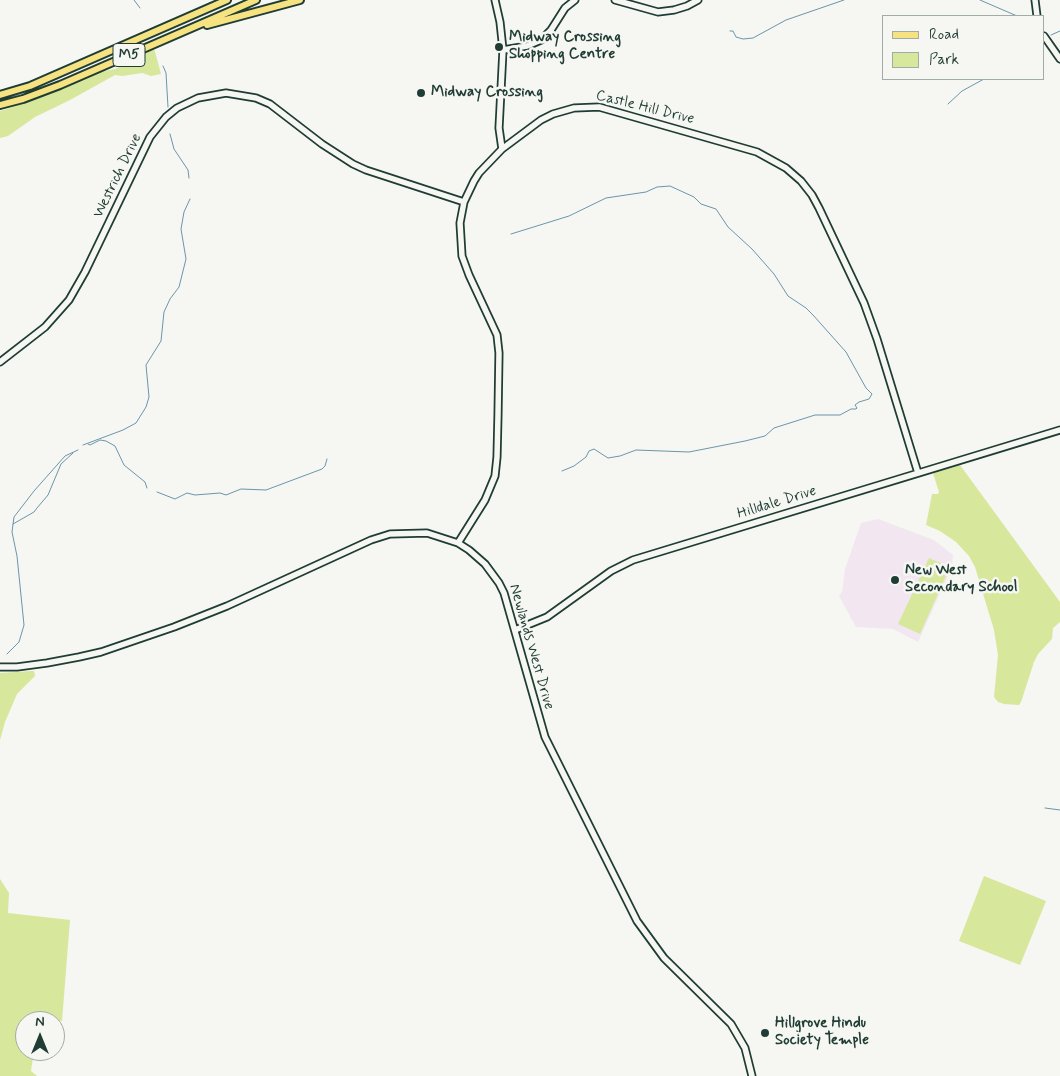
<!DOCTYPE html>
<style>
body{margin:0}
#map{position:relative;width:1060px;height:1076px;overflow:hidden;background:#f6f6f2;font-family:Mynerve,sans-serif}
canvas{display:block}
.legend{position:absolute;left:882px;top:15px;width:162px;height:65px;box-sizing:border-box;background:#f6f6f2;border:1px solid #a0aca6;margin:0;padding:6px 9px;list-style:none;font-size:15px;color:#1f3d34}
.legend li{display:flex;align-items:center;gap:10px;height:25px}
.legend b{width:25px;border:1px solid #a0aca6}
.north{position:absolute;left:15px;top:1011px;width:50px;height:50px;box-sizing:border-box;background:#f6f6f2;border:1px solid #a0aca6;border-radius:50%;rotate:0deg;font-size:14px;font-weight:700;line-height:20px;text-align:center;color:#1f3d34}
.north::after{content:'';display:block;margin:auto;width:18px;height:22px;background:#1f3d34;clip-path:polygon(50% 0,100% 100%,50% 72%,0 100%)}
</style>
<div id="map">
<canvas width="1060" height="1076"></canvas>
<ul class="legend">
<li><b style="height:6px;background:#f7e281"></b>Road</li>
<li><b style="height:14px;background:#d7e79b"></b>Park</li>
</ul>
<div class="north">N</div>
</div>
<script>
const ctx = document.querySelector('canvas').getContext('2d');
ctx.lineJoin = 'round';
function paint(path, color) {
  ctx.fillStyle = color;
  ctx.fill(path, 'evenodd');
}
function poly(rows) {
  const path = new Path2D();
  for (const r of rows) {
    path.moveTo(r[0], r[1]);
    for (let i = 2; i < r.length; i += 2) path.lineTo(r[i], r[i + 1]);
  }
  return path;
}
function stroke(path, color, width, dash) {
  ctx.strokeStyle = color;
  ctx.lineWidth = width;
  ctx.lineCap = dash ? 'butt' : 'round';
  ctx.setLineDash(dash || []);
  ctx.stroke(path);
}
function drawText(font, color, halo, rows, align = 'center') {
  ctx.font = font + ' Mynerve,sans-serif';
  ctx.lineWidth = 5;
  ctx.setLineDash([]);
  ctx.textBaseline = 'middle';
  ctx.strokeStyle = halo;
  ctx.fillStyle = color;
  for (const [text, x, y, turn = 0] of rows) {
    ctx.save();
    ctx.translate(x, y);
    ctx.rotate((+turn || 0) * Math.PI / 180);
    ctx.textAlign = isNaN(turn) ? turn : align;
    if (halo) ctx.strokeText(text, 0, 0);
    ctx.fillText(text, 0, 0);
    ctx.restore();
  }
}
const built = poly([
 [878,519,934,540,953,555,952,567,918,642,893,629,856,627,839,596,842,592,845,569,861,523]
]);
const green = poly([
 [154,48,161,74,151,76,142,73,122,76,115,75,70,100,35,117,8,136,0,138,0,111,31,101,100,72,115,69,124,65,134,57],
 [960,465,1060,602,1060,622,1053,628,1052,639,1038,654,1034,662,1021,702,1019,705,1004,704,998,702,994,697,998,655,994,630,975,567,969,556,956,542,940,531,926,525,932,494,938,494,939,492,933,473],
 [929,558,950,567,920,634,898,624],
 [31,671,34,671,35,676,17,694,5,722,0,740,0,673],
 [984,876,1046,901,1020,965,959,941],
 [0,879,9,893,8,913,70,920,62,1021,38,1019,37,1021,25,1021,25,1051,34,1051,31,1071,37,1076,0,1076]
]);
const stream = poly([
 [134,0,140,8],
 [980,0,1017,16],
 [730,31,733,31,736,37,743,39,753,38,786,20,844,0],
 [1051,35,1060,31],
 [163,66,166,73,168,107],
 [948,104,962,91,984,79],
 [170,134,174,149,188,170,189,178],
 [511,234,569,216,606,198,646,192,657,187,670,186,694,197,701,204,716,209,728,227,752,249,774,274,788,296,806,308,813,315,846,352,866,388,872,394,869,399,859,402,855,405,857,408,856,409,851,409,840,415,815,415,774,428,765,436,745,441,689,452,636,450,620,456,608,458,594,449,589,451,586,457,574,466,562,471],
 [88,444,90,445,100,440,106,441,115,446,124,465,145,482,147,488],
 [83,445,123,430,136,423,146,407,149,397,146,365,161,341,164,312,170,299,179,287,186,259,181,229,184,212,190,199],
 [157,492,175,499,187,493,195,495,220,493,226,495,241,489,266,490,322,469,325,466,327,459],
 [13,524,34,512,37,508,48,495,61,464,73,453],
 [7,654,19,642,24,625,17,556,12,532,14,517,34,491,65,456,78,450],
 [1045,808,1060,810]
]);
const secondary = poly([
 [495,0,500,22,503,50,499,128,502,149],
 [615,0,658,12,674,10,687,6,698,0],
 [1035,0,1037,16],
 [1044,36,1060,59],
 [503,50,527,46,541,40,551,30,565,8,575,0],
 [0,362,45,327,69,300,85,272,150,137,166,117,177,108,198,98,226,93,256,98,270,104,322,144,353,164,366,170,464,202],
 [458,543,485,500,495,476,497,457,498,415,499,353,497,335,469,275,462,256,460,223,464,202,474,181,479,173,502,149,541,120,553,114,574,108,599,107,757,152,786,168,801,181,812,195,819,208,864,303,877,339,918,473],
 [515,630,547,617,611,571,633,560,1060,430],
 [0,667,17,667,47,663,79,657,101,652,174,627,227,606,371,540,390,534,427,533,458,543,469,550,485,564,499,583,504,593,545,737,637,921,664,958,731,1024,745,1048,752,1076]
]);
const primary = poly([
 [207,25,300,0],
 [0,95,30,86,227,0],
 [0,105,23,99,60,85,256,0]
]);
const markers = [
 [499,47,5,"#1f3d34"],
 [421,93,5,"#1f3d34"],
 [895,580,5,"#1f3d34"],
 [765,1033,5,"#1f3d34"]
];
const shields = [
 [129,55,32]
];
const shieldNames = [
 ["M5",129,55]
];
const poiNames = [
 ["Midway Crossing",509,38],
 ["Shopping Centre",509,55],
 ["Midway Crossing",431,93],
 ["New West",905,571],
 ["Secondary School",905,588],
 ["Hillgrove Hindu",775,1024],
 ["Society Temple",775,1041]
];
const streetNames = [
 ["Castle Hill Drive",645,108,14],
 ["Westrich Drive",118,176,-64],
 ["Hilldale Drive",777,503,-17],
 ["Newlands West Drive",531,647,74]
];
paint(built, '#f2e7f1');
paint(green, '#d7e79b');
stroke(stream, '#6b95ab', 1);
stroke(secondary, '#1f3d34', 9);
stroke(primary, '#1f3d34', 10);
stroke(secondary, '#f6f6f2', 5.5);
stroke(primary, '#f7e281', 6);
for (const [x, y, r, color] of markers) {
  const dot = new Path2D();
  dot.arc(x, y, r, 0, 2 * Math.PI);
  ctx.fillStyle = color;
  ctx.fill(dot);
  stroke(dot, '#f6f6f2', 2);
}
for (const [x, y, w] of shields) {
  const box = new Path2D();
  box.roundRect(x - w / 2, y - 11.5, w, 23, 4);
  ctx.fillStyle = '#f6f6f2';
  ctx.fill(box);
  stroke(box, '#1f3d34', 1);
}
drawText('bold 14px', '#1f3d34', null, shieldNames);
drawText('bold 15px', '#1f3d34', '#f6f6f2', poiNames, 'left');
drawText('15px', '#1f3d34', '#f6f6f2', streetNames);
</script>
